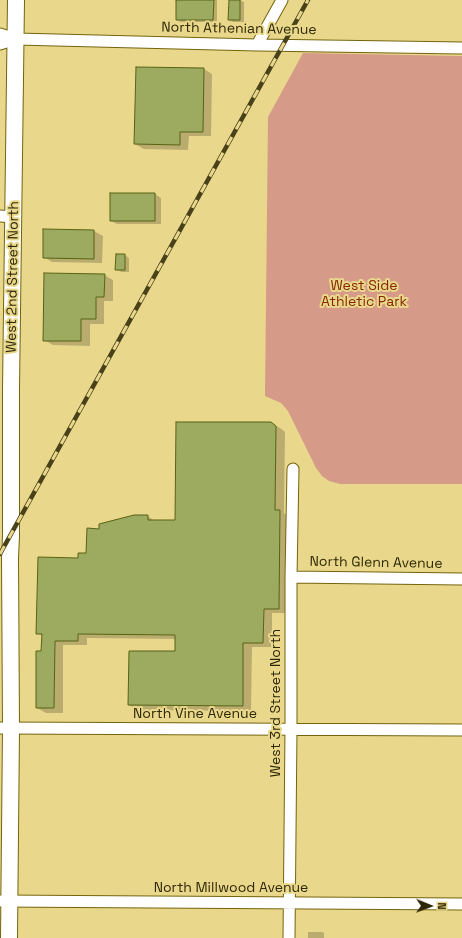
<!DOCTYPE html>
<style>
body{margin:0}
#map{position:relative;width:462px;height:938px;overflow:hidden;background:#e9d88b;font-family:"Space Grotesk",sans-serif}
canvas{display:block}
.north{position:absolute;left:410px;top:886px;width:40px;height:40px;-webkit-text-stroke:3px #e9d88b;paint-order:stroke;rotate:91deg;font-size:11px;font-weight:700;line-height:16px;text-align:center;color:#2e2706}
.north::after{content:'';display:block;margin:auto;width:14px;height:18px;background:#2e2706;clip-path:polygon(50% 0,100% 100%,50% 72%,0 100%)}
</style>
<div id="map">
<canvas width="462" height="938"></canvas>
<div class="north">N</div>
</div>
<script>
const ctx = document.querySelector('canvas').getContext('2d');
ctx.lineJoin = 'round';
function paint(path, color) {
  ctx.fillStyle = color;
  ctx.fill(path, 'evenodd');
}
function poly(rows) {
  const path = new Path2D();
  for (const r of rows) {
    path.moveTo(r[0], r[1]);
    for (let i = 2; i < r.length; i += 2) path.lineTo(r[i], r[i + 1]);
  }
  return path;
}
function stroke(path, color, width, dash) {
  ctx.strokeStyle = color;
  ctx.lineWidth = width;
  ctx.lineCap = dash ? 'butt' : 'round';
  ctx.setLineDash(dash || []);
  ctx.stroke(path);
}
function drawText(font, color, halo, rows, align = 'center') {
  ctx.font = font + ' "Space Grotesk",sans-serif';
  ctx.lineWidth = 4;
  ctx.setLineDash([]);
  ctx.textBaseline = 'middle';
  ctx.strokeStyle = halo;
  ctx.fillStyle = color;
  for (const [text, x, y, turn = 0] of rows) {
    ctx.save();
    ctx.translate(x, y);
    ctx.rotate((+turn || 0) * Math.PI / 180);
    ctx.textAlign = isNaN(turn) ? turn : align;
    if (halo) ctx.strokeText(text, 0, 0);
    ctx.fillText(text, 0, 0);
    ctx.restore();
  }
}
const green = poly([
 [303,53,462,56,462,484,340,484,329,481,322,476,316,468,288,411,281,403,265,396,268,117]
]);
const shadow = poly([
 [177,0,217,0,217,22,181,22,177,20],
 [230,0,240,0,244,2,244,22,233,22,229,20],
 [204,69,212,74,211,136,189,136,188,150,144,149,135,144],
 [155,194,161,198,161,224,117,224,111,221],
 [44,230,94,231,103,236,102,263,52,262,44,257],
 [125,255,129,258,129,272,121,272,116,269],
 [104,275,113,280,113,301,104,301,104,324,90,324,90,346,53,345,44,340],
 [271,423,280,428,285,432,284,513,288,516,287,613,272,613,272,647,252,647,251,711,138,710,129,705,176,652,176,639,87,638,87,645,63,645,63,713,46,713,37,708,42,652,43,636,37,633,79,559,87,555,100,530,147,516,155,521,176,521],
 [308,932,322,932,324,933,324,938,308,938]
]);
const building = poly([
 [176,0,214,0,213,20,176,20,176,0],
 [229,0,240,0,240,20,228,20,229,0],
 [136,67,204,68,203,132,180,132,180,145,134,144,136,67],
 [110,193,155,193,155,221,110,221,110,193],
 [43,229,94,230,94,259,43,258,43,229],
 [116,254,125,254,125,270,115,270,116,254],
 [44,273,105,274,104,297,96,297,96,319,81,319,81,341,43,341,44,273],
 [176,422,271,422,276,426,275,510,280,510,279,609,264,609,263,643,243,643,243,706,128,705,129,651,175,651,175,635,78,634,78,641,55,641,54,708,36,708,36,651,41,651,42,634,36,634,38,557,78,558,78,553,86,553,87,528,99,529,99,524,134,515,148,515,148,520,175,520,176,422]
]);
const street = poly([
 [0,34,16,39,257,45,462,48],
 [0,44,16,39],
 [257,45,282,0],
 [0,216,13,217],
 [291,577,462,579],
 [0,728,462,730],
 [0,901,462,904],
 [289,938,291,729,291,577,293,469]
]);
const secondary = poly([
 [9,938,11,728,10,558,11,536,11,389,16,0]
]);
const rail = poly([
 [0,554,308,0]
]);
const streetNames = [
 ["North Athenian Avenue",239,29,1],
 ["West 2nd Street North",13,277,-89],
 ["North Glenn Avenue",376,563,1],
 ["West 3rd Street North",276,703,-90],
 ["North Vine Avenue",195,714],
 ["North Millwood Avenue",231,888]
];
const parkNames = [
 ["West Side",364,286],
 ["Athletic Park",364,302]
];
paint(green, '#d59a88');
paint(shadow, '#0003');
paint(building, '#9dab61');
stroke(building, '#576214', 1);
stroke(street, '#74640d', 13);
stroke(secondary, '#74640d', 18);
stroke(street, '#fff', 11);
stroke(secondary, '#fff', 16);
stroke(rail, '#494119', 4.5);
stroke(rail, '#e9d88b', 3, [9]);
drawText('14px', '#2e2706', '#e9d88b', streetNames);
drawText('14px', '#882600', '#e9d88b', parkNames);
</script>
